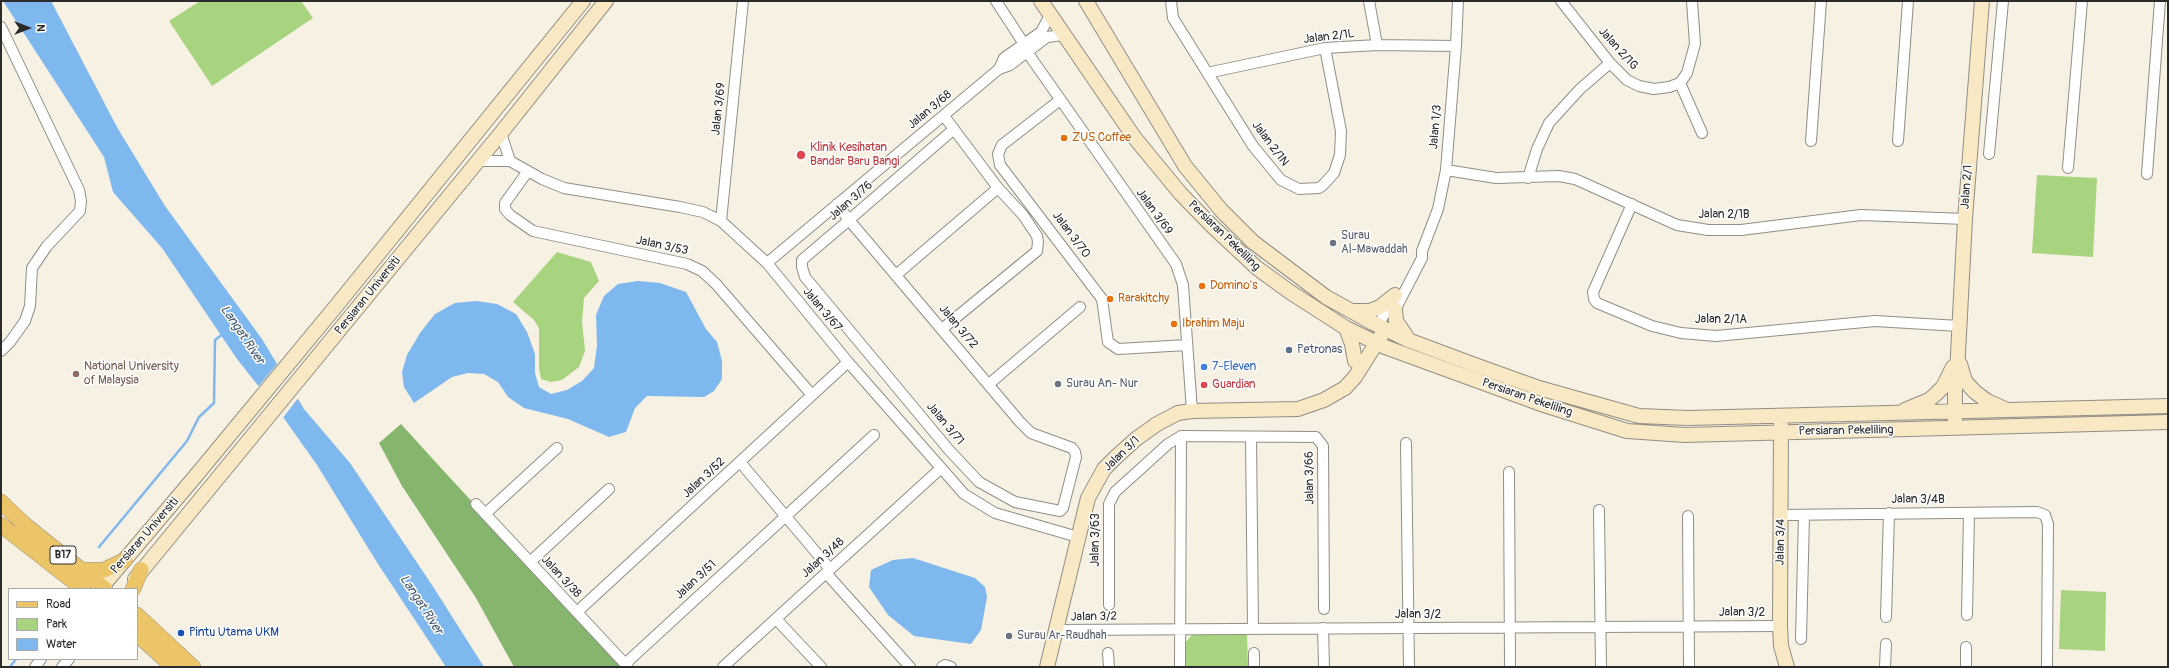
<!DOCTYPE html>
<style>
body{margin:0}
#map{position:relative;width:2169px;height:668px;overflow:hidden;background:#f6f1e2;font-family:Pangolin,sans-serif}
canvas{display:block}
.frame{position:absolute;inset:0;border:2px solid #2b2b2b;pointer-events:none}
.legend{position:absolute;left:8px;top:588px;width:130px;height:72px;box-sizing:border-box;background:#fff;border:1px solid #aaa;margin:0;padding:5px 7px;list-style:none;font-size:12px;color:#2b2b2b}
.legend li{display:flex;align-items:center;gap:8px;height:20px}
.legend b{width:20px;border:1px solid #aaa}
.north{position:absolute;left:8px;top:8px;width:40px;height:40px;-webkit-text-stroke:3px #fff;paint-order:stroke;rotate:90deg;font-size:11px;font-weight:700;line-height:16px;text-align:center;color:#2b2b2b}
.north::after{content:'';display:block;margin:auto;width:14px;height:18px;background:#2b2b2b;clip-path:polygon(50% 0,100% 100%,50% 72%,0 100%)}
</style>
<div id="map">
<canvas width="2169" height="668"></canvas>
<div class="frame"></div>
<ul class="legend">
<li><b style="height:5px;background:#edc569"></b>Road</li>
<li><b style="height:11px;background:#a8d480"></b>Park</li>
<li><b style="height:11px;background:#7eb8ef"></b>Water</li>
</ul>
<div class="north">N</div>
</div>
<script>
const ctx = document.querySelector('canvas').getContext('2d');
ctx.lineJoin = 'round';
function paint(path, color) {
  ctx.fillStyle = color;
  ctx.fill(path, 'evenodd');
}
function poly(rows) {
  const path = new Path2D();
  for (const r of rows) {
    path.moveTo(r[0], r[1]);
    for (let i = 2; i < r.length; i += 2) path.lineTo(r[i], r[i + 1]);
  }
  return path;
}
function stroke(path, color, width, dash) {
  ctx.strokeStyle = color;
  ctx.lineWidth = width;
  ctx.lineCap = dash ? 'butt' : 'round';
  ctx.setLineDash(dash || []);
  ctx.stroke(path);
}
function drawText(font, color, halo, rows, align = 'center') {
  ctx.font = font + ' Pangolin,sans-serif';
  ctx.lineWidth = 3;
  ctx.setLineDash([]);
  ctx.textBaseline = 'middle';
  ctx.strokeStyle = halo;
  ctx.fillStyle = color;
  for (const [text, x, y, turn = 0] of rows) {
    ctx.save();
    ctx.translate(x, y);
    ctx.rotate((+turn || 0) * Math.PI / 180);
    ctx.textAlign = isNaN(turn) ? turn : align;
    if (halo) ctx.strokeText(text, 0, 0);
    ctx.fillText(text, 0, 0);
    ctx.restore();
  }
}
const green = poly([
 [200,1,301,1,313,18,212,86,169,21],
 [2037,175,2097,178,2093,257,2032,253],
 [557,252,591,262,599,281,584,298,582,321,585,351,579,367,562,380,551,382,541,379,539,368,539,328,534,320,513,302],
 [2061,590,2106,592,2105,651,2059,649],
 [1247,634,1248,667,1185,667,1185,643,1192,635]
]);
const forest = poly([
 [401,424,441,468,624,667,514,667,476,598,402,486,379,443]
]);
const water = poly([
 [3,1,51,1,118,129,165,206,262,339,304,409,350,463,432,585,484,667,446,667,378,564,317,465,283,417,237,359,162,248,113,192,104,157],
 [638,281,660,283,686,292,706,329,717,342,722,361,722,379,714,391,704,397,647,396,635,408,626,432,609,437,568,419,524,408,508,397,498,382,484,374,468,373,452,377,414,403,404,387,402,372,407,355,420,333,435,314,455,303,476,301,497,304,516,314,527,332,535,354,535,373,539,387,551,394,567,390,582,381,594,368,597,345,596,315,604,296,618,284],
 [913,558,975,578,985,587,987,597,981,630,971,644,914,636,888,615,869,587,871,570,893,560]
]);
const pier = poly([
 [278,363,299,397,282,419,257,388]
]);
const stream = poly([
 [99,547,187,441,199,417,214,403,215,340,224,333],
 [10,667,16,659]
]);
const street = poly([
 [996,1,1024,44],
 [1171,1,1173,18,1253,146,1281,180,1299,189,1319,188,1323,185,1334,173,1340,155,1341,131,1325,48],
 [1369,1,1377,45],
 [1561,1,1610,63,1627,80,1639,86,1654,89,1669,87,1680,83,1687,73,1695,44,1692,1],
 [1,27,79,190,81,201,80,211,47,246,32,268,30,306,25,321,10,342,1,351],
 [1027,52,1176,264,1183,285,1192,411],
 [999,69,1004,58,1041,32,1050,15],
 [1207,73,1325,48,1377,45,1456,46],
 [1680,83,1702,133],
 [1060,100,1002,145,998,154,1000,165,1102,299,1108,342,1118,349,1187,345],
 [501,133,510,161],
 [1811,141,1821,1],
 [1898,141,1908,1],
 [1989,154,2003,1],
 [478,161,510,161,542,179,564,188,680,207,703,212,721,221,767,263,848,362,964,494,995,513,1078,537],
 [2068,168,2082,1],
 [1446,170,1496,178,1559,176,1575,179,1677,225,1708,230,1741,230,1861,215,1965,219],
 [528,171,505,203,505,209,510,215,533,231,687,264,702,271,716,284,812,395],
 [2147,174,2160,1],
 [1528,178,1537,149,1549,123,1580,89,1610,63],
 [837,204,849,220,1020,422,1031,433,1072,448,1075,452,1076,457,1063,508,1060,511,1015,502,979,482,949,450,805,277,802,267,802,260,849,220,954,129],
 [1632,204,1593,292,1594,299,1597,303,1652,326,1681,333,1716,336,1875,321,1959,326],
 [721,221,743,1],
 [767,263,999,69,1010,65,1047,37,1063,35],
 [896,275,998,188],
 [1393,314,1422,258,1422,251,1438,209,1446,170,1456,46,1458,1],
 [1378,326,1392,300],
 [942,329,1037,251,1038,242,1037,236,1023,215,998,188,944,116],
 [989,384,1080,307],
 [1181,436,1316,437,1323,446,1324,609],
 [1251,437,1253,629],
 [1406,443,1409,667],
 [740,462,830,569],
 [1509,472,1510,667],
 [476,504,628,667],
 [1599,510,1601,667],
 [485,514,557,448],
 [1781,515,2037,512,2045,515,2048,524,2047,667],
 [1688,516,1689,667],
 [530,562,609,489],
 [826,573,910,667],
 [1109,605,1109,504,1115,492,1168,444,1181,436],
 [577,612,848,362],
 [1967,615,1969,513],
 [1886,617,1889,513],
 [776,619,821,667],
 [1323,628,1324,667],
 [1056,630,1780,626],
 [1801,639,1804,515],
 [1108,653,1109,667],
 [625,664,874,435],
 [35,667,41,659],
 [62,667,69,659],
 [723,667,940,469],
 [942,667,945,665,951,667],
 [1180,667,1181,436],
 [1254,667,1254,653],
 [1885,667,1886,644],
 [1966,667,1966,647]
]);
const secondary = poly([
 [1041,1,1134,137,1180,193,1212,226,1257,268,1290,292,1346,328,1385,347,1541,404,1627,431,1685,435,2168,422],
 [1086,1,1185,166,1221,210,1253,242,1326,297,1373,323,1408,340,1475,365,1539,388,1639,416,1688,418,2168,406],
 [1395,309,1396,321,1408,339],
 [1352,311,1370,311,1380,307,1395,295],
 [1346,328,1352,344,1355,361],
 [1960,364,1965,381,1975,392,1987,401,2005,409],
 [1905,410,1929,400,1936,394,1943,387,1953,367],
 [1955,420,1955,382,1957,373,1965,219,1982,1],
 [1781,424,1780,626,1781,646,1787,667],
 [135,579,501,133,606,1],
 [100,589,194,478,337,305,583,1],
 [1047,667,1088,498,1104,469,1116,457,1136,439,1157,424,1178,413,1192,411,1298,409,1324,400,1345,388,1355,377,1381,336]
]);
const primary = poly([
 [1,502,24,524,105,589],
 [1,525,83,589],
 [81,570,104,570,125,560],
 [133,589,141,570],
 [137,615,193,667],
 [137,634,173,667]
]);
const markers = [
 [1064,138,4,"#e8710a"],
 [801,155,5,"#e0444e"],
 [1333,243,4,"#6b7280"],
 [1202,286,4,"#e8710a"],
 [1110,299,4,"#e8710a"],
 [1174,324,4,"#e8710a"],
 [1289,350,4,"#5c6f8a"],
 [1204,367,4,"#3f7fe0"],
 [76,374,4,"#8d6e63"],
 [1058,384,4,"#6b7280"],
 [1204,385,4,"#e0444e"],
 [181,633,4,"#1a4fb4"],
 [1009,636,4,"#6b7280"]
];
const shields = [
 [63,555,26]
];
const shieldNames = [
 ["B17",63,555]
];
const streetNames = [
 ["Jalan 2/1L",1329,37,-7],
 ["Jalan 2/1G",1618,49,48],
 ["Jalan 3/69",719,109,-84],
 ["Jalan 3/68",930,110,-40],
 ["Jalan 1/3",1436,127,-85],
 ["Jalan 2/1N",1270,144,53],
 ["Jalan 2/1",1967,187,-86],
 ["Jalan 3/76",851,201,-41],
 ["Jalan 3/69",1154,212,54],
 ["Jalan 2/1B",1724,215],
 ["Jalan 3/70",1071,235,53],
 ["Persiaran Pekeliling",1224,236,44],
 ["Jalan 3/53",662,246,12],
 ["Persiaran Universiti",368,296,-51],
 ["Jalan 3/67",822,310,50],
 ["Jalan 2/1A",1721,320],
 ["Jalan 3/72",958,327,50],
 ["Persiaran Pekeliling",1527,398,19],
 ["Jalan 3/71",945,424,50],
 ["Persiaran Pekeliling",1846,431,-1],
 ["Jalan 3/1",1122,454,-44],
 ["Jalan 3/52",704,478,-43],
 ["Jalan 3/66",1310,478,-91],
 ["Jalan 3/4B",1918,500],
 ["Persiaran Universiti",145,536,-49],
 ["Jalan 3/63",1096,540,-90],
 ["Jalan 3/4",1781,542,-89],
 ["Jalan 3/48",823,558,-42],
 ["Jalan 3/38",561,577,47],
 ["Jalan 3/51",696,580,-43],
 ["Jalan 3/2",1742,613],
 ["Jalan 3/2",1418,615],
 ["Jalan 3/2",1094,617,-1]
];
const foodNames = [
 ["ZUS Coffee",1072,138],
 ["Domino's",1210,286],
 ["Rarakitchy",1118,299],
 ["Ibrahim Maju",1182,324]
];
const healthNames = [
 ["Klinik Kesihatan",810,148],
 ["Bandar Baru Bangi",810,162],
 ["Guardian",1212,385]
];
const worshipNames = [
 ["Surau",1341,236],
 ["Al-Mawaddah",1341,250],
 ["Surau An- Nur",1066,384],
 ["Surau Ar-Raudhah",1017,636]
];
const serviceNames = [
 ["Petronas",1297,350]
];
const educationNames = [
 ["National University",84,367],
 ["of Malaysia",84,381]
];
const shopNames = [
 ["7-Eleven",1212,367]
];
const transitNames = [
 ["Pintu Utama UKM",189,633]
];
const waterNames = [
 ["Langat River",242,335,56],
 ["Langat River",421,605,57]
];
paint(green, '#a8d480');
paint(forest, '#86b66e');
paint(water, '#7eb8ef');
paint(pier, '#f6f1e2');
stroke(stream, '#7eb8ef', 2.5);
stroke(street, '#908e86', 12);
stroke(secondary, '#908e86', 16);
stroke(primary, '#908e86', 16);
stroke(street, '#fff', 10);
stroke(secondary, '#f8e8c3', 14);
stroke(primary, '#edc569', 15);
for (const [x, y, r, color] of markers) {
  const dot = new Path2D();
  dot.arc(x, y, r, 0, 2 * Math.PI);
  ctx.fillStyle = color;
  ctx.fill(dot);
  stroke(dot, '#fff', 1.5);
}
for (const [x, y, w] of shields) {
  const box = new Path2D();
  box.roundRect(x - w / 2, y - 9, w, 18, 3);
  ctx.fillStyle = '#fff';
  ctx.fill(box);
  stroke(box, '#2b2b2b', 1);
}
drawText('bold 11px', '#2b2b2b', null, shieldNames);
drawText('12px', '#2b2b2b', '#fff', streetNames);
drawText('12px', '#c56008', '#fff', foodNames, 'left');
drawText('12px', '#be3a42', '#fff', healthNames, 'left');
drawText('12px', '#5b616d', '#fff', worshipNames, 'left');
drawText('12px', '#4e5e75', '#fff', serviceNames, 'left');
drawText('12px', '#785e54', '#fff', educationNames, 'left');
drawText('12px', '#366cbe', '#fff', shopNames, 'left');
drawText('12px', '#164399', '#fff', transitNames, 'left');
drawText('italic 13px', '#485c70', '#fff', waterNames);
</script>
